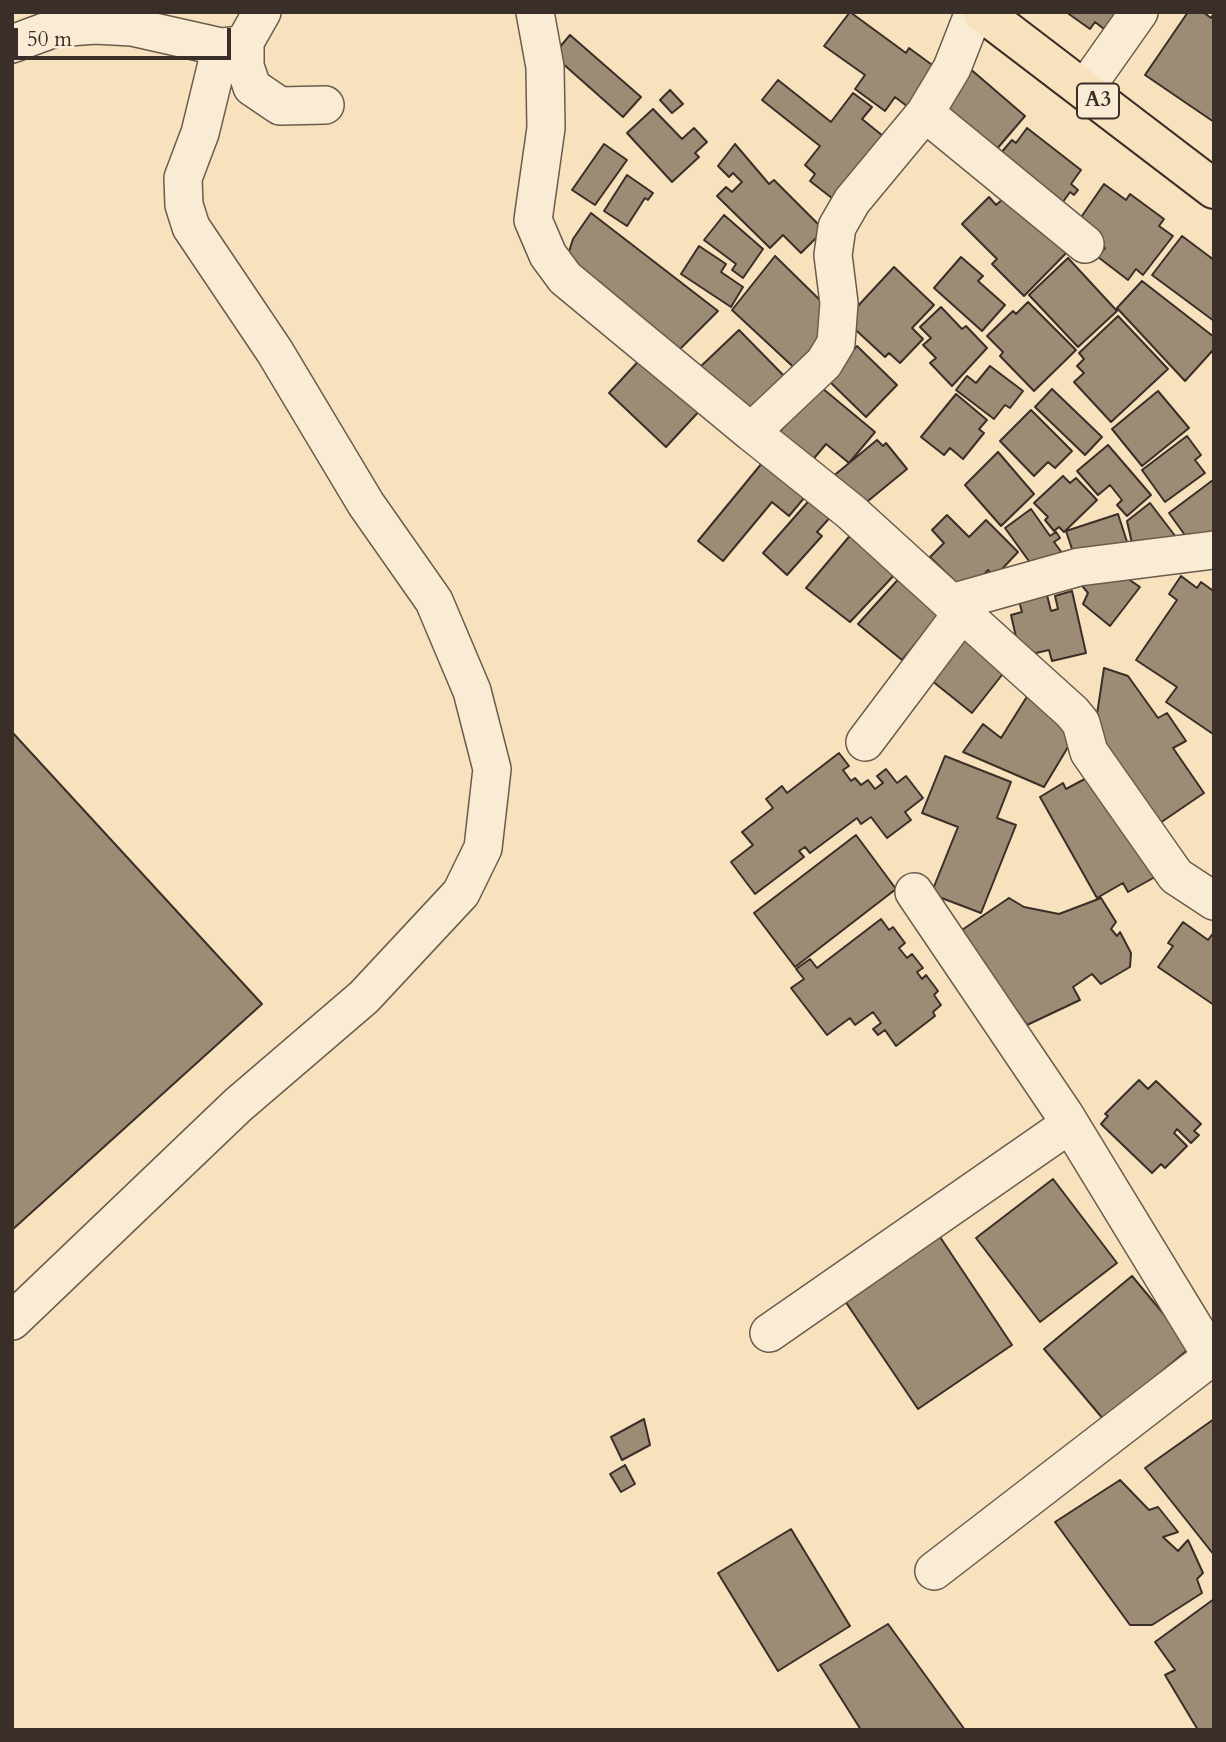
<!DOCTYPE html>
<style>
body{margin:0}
#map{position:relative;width:1226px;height:1742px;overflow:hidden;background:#f8e1bd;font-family:Cardo,serif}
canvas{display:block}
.frame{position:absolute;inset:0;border:14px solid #3a2f28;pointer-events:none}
.scale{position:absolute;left:14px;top:28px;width:217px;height:32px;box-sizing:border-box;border:4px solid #3a2f28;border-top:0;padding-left:9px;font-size:21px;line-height:24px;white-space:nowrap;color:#3a2f28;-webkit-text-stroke:5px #faecd4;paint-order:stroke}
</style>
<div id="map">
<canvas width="1226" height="1742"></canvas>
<div class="frame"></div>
<div class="scale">50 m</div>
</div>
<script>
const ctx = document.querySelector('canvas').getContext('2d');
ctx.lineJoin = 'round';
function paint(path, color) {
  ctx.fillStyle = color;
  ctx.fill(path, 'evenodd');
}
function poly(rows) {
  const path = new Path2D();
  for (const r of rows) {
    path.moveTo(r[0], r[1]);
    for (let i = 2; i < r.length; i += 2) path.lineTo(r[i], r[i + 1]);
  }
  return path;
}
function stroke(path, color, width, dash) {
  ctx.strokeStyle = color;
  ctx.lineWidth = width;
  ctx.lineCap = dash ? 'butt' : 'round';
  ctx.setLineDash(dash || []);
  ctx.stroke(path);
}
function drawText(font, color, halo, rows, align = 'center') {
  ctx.font = font + ' Cardo,serif';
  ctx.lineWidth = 6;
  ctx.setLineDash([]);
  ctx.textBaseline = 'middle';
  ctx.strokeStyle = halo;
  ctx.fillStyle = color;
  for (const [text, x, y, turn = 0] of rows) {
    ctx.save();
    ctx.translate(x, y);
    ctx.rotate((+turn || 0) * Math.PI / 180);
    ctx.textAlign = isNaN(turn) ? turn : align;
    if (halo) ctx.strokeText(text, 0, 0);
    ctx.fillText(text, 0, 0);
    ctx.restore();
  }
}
const building = poly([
 [850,12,906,53,909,48,939,70,916,113,895,97,885,111,855,89,865,75,824,46,850,12],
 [1066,12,1127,12,1122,19,1115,14,1104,29,1095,22,1090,29,1066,12],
 [1188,12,1203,12,1211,18,1214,13,1214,122,1145,75,1188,12],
 [570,35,641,97,623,117,553,55,570,35],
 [968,67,1025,116,990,157,932,108,968,67],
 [778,80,831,122,853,93,872,107,862,119,883,136,837,202,810,181,815,174,805,165,820,146,762,100,778,80],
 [670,90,683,104,672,113,660,100,670,90],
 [653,109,682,139,694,128,707,142,695,153,699,157,672,182,627,133,653,109],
 [1027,128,1081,170,1071,184,1078,190,1074,195,1070,192,1060,206,1000,154,1012,140,1016,143,1027,128],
 [604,144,627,160,595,205,572,190,604,144],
 [735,144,769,184,774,180,824,230,801,253,783,235,770,248,717,196,726,187,732,192,742,182,733,173,729,177,718,166,735,144],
 [627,175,653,193,648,200,645,198,627,226,604,211,627,175],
 [1104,184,1126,200,1130,194,1164,219,1159,226,1173,236,1143,275,1136,269,1128,280,1098,257,1105,248,1075,226,1104,184],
 [1013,190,1074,245,1024,296,992,264,997,259,962,224,989,197,996,205,1013,190],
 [591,213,718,311,671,358,567,258,573,239,591,213],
 [724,215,763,249,743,278,732,270,736,264,704,240,724,215],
 [1182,236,1214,260,1214,321,1152,275,1182,236],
 [699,246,726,264,721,272,743,287,731,307,681,274,699,246],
 [775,256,828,308,826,342,802,375,732,310,775,256],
 [961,257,983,276,978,281,1005,305,982,331,934,288,961,257],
 [1068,258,1117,311,1078,347,1029,295,1068,258],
 [894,267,934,305,912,328,923,339,900,363,889,353,885,357,845,320,894,267],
 [1142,281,1214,337,1214,349,1185,381,1117,308,1142,281],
 [1028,302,1076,350,1034,391,1000,356,1003,352,987,336,1013,311,1016,314,1028,302],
 [941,307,962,329,966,326,987,348,952,386,930,363,936,358,923,345,931,338,920,327,941,307],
 [1118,316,1168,369,1111,422,1074,382,1084,373,1077,366,1084,359,1079,353,1118,316],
 [739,330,790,382,750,420,699,368,739,330],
 [857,346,897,385,866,417,826,378,857,346],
 [646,353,703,407,666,447,609,393,646,353],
 [990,366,1023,391,1010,408,1005,405,994,419,956,390,967,376,976,383,990,366],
 [822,388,875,432,849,463,826,444,810,463,777,435,811,395,822,388],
 [1052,389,1102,437,1085,455,1035,407,1052,389],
 [1158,391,1189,428,1142,466,1112,429,1158,391],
 [956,394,987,420,979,429,984,433,963,459,950,448,944,455,921,437,956,394],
 [1031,410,1072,451,1055,468,1048,462,1034,476,1000,441,1031,410],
 [1187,436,1201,455,1195,460,1205,473,1165,502,1142,470,1187,436],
 [877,440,883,446,886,443,907,469,857,510,831,478,877,440],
 [1108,445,1151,495,1127,516,1117,505,1122,500,1110,485,1098,495,1077,471,1108,445],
 [998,452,1034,494,1001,526,965,485,998,452],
 [767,457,809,492,789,516,772,502,723,561,698,541,767,457],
 [1063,476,1070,483,1076,478,1097,500,1064,532,1059,527,1054,531,1045,520,1048,517,1034,503,1063,476],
 [1213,480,1214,543,1195,549,1169,513,1213,480],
 [814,495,834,513,817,532,822,536,787,575,763,553,814,495],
 [1150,503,1182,545,1134,552,1127,521,1150,503],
 [1031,509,1050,536,1056,532,1060,538,1054,542,1065,557,1039,575,1005,528,1031,509],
 [1118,514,1129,548,1077,564,1066,531,1118,514],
 [947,515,969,537,986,520,1018,552,1002,569,1005,573,998,580,988,570,967,593,930,557,944,543,932,530,947,515],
 [853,532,898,571,850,622,806,588,853,532],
 [1109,566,1140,587,1110,626,1083,604,1088,593,1079,582,1109,566],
 [903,574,944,609,902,660,858,624,903,574],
 [1181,576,1197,588,1201,582,1212,590,1214,587,1213,734,1166,702,1177,687,1136,660,1177,600,1169,594,1181,576],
 [1072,591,1086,653,1052,661,1049,650,1027,655,1019,650,1011,615,1022,612,1019,601,1047,595,1051,611,1058,609,1055,596,1072,591],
 [969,633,1009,666,972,713,931,680,969,633],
 [1104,668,1128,676,1158,718,1167,713,1186,741,1173,748,1204,793,1160,823,1094,734,1104,668],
 [1033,687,1080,727,1044,787,963,752,983,724,1001,738,1033,687],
 [12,732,262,1004,12,1230,12,732],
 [839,753,849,766,843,770,851,781,855,778,861,785,868,780,875,789,883,783,877,776,886,769,897,783,906,776,923,798,905,812,911,820,887,838,871,817,861,824,857,818,810,853,805,847,799,851,804,857,755,894,731,862,753,845,742,832,773,808,766,799,782,786,787,793,839,753],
 [945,756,1011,782,997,818,1016,825,981,913,931,894,958,827,922,813,945,756],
 [1096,773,1155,877,1128,892,1123,883,1097,898,1040,797,1063,783,1066,789,1096,773],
 [856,835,896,889,795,967,754,913,856,835],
 [1009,898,1024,907,1059,914,1101,898,1116,922,1111,929,1117,936,1120,932,1131,953,1130,967,1101,984,1092,974,1073,987,1080,1000,1027,1025,959,932,1009,898],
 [881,919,889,930,893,927,905,943,899,948,907,958,912,954,923,968,917,972,922,979,926,975,938,991,934,995,941,1005,933,1012,935,1016,896,1046,885,1030,878,1035,873,1029,881,1023,873,1012,855,1025,850,1018,827,1035,791,988,804,979,796,969,810,959,817,968,881,919],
 [1183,922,1208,940,1214,932,1214,1005,1158,967,1173,946,1168,943,1183,922],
 [1139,1080,1148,1089,1156,1081,1201,1124,1194,1131,1199,1135,1191,1143,1177,1129,1174,1133,1187,1146,1165,1168,1161,1164,1152,1173,1101,1124,1108,1116,1105,1114,1139,1080],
 [1053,1179,1117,1263,1040,1322,976,1238,1053,1179],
 [940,1237,1012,1345,918,1409,845,1301,940,1237],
 [1132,1276,1191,1347,1104,1420,1044,1349,1132,1276],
 [644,1419,650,1445,622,1460,611,1437,644,1419],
 [1214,1419,1214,1555,1145,1468,1214,1419],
 [625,1465,635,1484,621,1492,610,1474,625,1465],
 [1120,1480,1149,1510,1158,1507,1178,1532,1163,1537,1178,1551,1188,1540,1203,1573,1197,1579,1202,1593,1152,1625,1130,1625,1055,1522,1120,1480],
 [791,1529,850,1626,778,1671,718,1573,791,1529],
 [1214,1599,1214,1729,1198,1730,1165,1675,1175,1670,1155,1642,1214,1599],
 [888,1624,965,1730,861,1730,820,1665,888,1624]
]);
const minor = poly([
 [535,12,545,67,546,128,533,220,548,255,565,278,751,432,824,363,836,343,839,303,833,255,837,227,852,201,925,113,952,68,974,12],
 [245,42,245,66,252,87,280,106,325,105],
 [12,44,55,28,95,25,132,27,221,47,238,45,245,42,262,12],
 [1084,90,1139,12],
 [925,113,1085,244],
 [751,432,851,512,951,603,1079,567,1214,550],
 [951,603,1072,712,1081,723,1089,752,1176,876,1214,901],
 [865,742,962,613],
 [914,892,1064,1114,1214,1360],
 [12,1321,238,1105,364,997,461,893,483,848,492,769,472,691,434,601,366,504,275,352,191,227,184,205,183,178,200,133,221,47],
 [769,1333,1070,1124],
 [934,1571,1214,1355]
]);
const highway = poly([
 [982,12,1214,189]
]);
const shields = [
 [1098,101,42]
];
const shieldNames = [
 ["A3",1098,101]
];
paint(building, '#9d8c75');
stroke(building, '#3a2f28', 2);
stroke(minor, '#6a5c4d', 40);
stroke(highway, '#3a2f28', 42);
stroke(minor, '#faecd4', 37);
stroke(highway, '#f8e1bd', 38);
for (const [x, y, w] of shields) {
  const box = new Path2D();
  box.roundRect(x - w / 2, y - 17.5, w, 35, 5);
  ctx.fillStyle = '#faecd4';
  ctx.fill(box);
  stroke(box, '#3a2f28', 2);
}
drawText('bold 21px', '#3a2f28', null, shieldNames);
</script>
